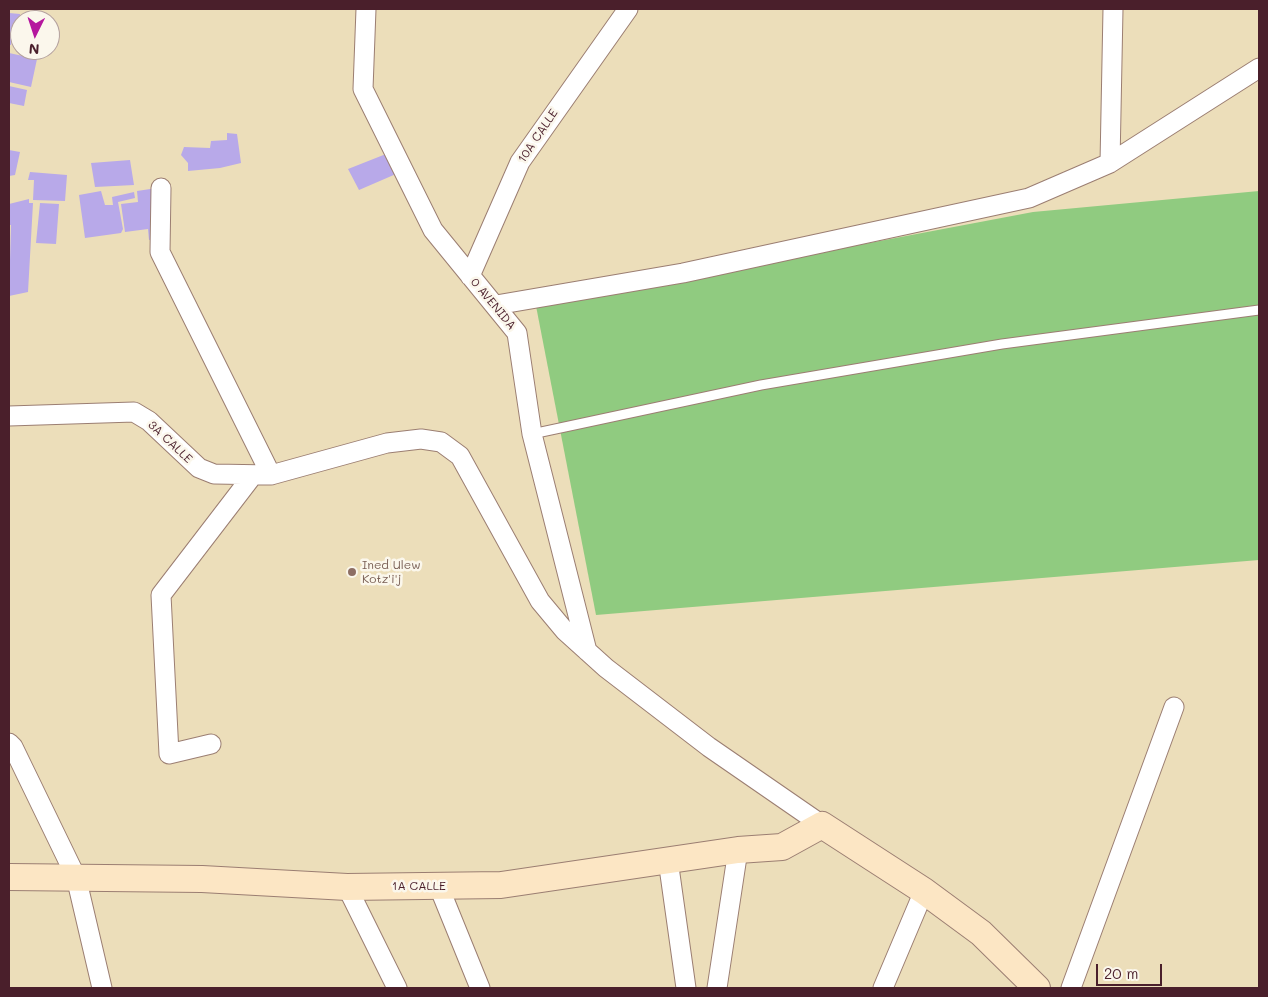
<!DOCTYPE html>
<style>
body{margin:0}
#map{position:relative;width:1268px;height:997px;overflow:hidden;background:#ecdeba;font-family:Mali,sans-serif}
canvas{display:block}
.frame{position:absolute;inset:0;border:10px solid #4a1f2b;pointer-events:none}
.north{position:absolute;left:10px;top:10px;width:50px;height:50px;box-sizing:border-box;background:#fbf7ec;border:1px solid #b4a19f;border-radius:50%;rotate:184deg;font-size:14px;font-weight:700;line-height:20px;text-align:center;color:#4a1f2b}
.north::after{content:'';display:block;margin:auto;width:18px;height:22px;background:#b5179e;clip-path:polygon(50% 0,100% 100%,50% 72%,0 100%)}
.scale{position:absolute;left:1096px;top:964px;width:66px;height:22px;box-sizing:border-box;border:2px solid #4a1f2b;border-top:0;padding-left:6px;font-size:15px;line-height:18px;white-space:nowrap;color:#4a1f2b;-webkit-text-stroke:4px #fbf7ec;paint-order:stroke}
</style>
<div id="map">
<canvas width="1268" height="997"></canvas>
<div class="frame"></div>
<div class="north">N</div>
<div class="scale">20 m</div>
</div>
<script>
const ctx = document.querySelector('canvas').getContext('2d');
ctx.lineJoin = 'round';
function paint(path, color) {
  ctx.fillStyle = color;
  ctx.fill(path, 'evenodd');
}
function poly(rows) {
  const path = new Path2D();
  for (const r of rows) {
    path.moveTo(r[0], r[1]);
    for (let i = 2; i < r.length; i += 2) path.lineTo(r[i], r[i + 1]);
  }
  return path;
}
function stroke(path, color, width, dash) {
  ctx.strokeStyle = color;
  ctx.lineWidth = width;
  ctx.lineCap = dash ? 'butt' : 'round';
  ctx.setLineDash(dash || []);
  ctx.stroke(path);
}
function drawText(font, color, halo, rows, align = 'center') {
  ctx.font = font + ' Mali,sans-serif';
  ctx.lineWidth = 5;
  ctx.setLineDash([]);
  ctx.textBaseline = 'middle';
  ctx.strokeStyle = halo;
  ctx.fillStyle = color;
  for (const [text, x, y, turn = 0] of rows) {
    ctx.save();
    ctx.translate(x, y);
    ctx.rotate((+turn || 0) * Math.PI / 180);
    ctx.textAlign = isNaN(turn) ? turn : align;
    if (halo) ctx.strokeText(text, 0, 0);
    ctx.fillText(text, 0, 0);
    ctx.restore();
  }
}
const green = poly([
 [1259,191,1259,560,596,615,536,306,1033,212]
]);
const building = poly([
 [9,13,20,14,19,34,12,33,11,45,9,45],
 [9,53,37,59,31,87,9,82],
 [9,86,27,90,24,106,9,103],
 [227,133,237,134,241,163,220,168,188,171,188,163,181,155,184,147,210,148,211,141,227,140],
 [9,150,20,152,15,175,9,176],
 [386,154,396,174,359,190,348,169],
 [130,160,134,185,95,187,91,163],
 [30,172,67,175,65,201,33,200,34,180,28,180],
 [157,188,157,238,149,240,148,229,125,232,121,204,138,202,137,191],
 [101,191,105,205,113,205,112,197,134,192,135,198,118,202,123,229,121,233,85,238,79,195],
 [29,199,29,203,33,203,28,292,9,296,11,225,9,225,9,204],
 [40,203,59,204,56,244,36,243]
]);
const lane = poly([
 [532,434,761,385,1002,344,1259,310]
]);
const street = poly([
 [366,9,363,89,433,230,517,333,532,434,587,651],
 [1110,163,1113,9],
 [161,188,160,252,271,475],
 [470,276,520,162,628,9],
 [496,305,683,273,1029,198,1110,163,1259,68],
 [9,416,134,412,149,421,199,468,214,474,271,475,387,443,421,439,441,442,460,456,540,601,565,631,606,668,709,747,822,825],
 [9,743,13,747,76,877,102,988],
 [211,744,169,754,161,595,253,475],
 [668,860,686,988],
 [347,887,397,988],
 [439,887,480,988],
 [717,988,738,850],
 [883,988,924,891],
 [1071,988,1174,707]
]);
const secondary = poly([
 [9,877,202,879,347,887,501,885,738,850,782,847,822,825,924,891,981,933,1037,988]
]);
const markers = [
 [352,572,5,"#8d6e63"]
];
const streetNames = [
 ["10A CALLE",538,136,-56],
 ["0 AVENIDA",493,304,50],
 ["3A CALLE",170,442,43],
 ["1A CALLE",419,886]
];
const educationNames = [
 ["Ined Ulew",362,565],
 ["Kotz'i'j",362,579]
];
paint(green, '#90cb80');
paint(building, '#b8a9e9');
stroke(lane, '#9b7e72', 11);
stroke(street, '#9b7e72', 21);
stroke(secondary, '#9b7e72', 28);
stroke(lane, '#fff', 9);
stroke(street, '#fff', 19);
stroke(secondary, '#fce6c4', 26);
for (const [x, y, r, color] of markers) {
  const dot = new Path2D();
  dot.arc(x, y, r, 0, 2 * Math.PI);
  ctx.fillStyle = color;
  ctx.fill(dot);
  stroke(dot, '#fbf7ec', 2);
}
drawText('12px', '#4a1f2b', '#fbf7ec', streetNames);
drawText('12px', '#785e54', '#fbf7ec', educationNames, 'left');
</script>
